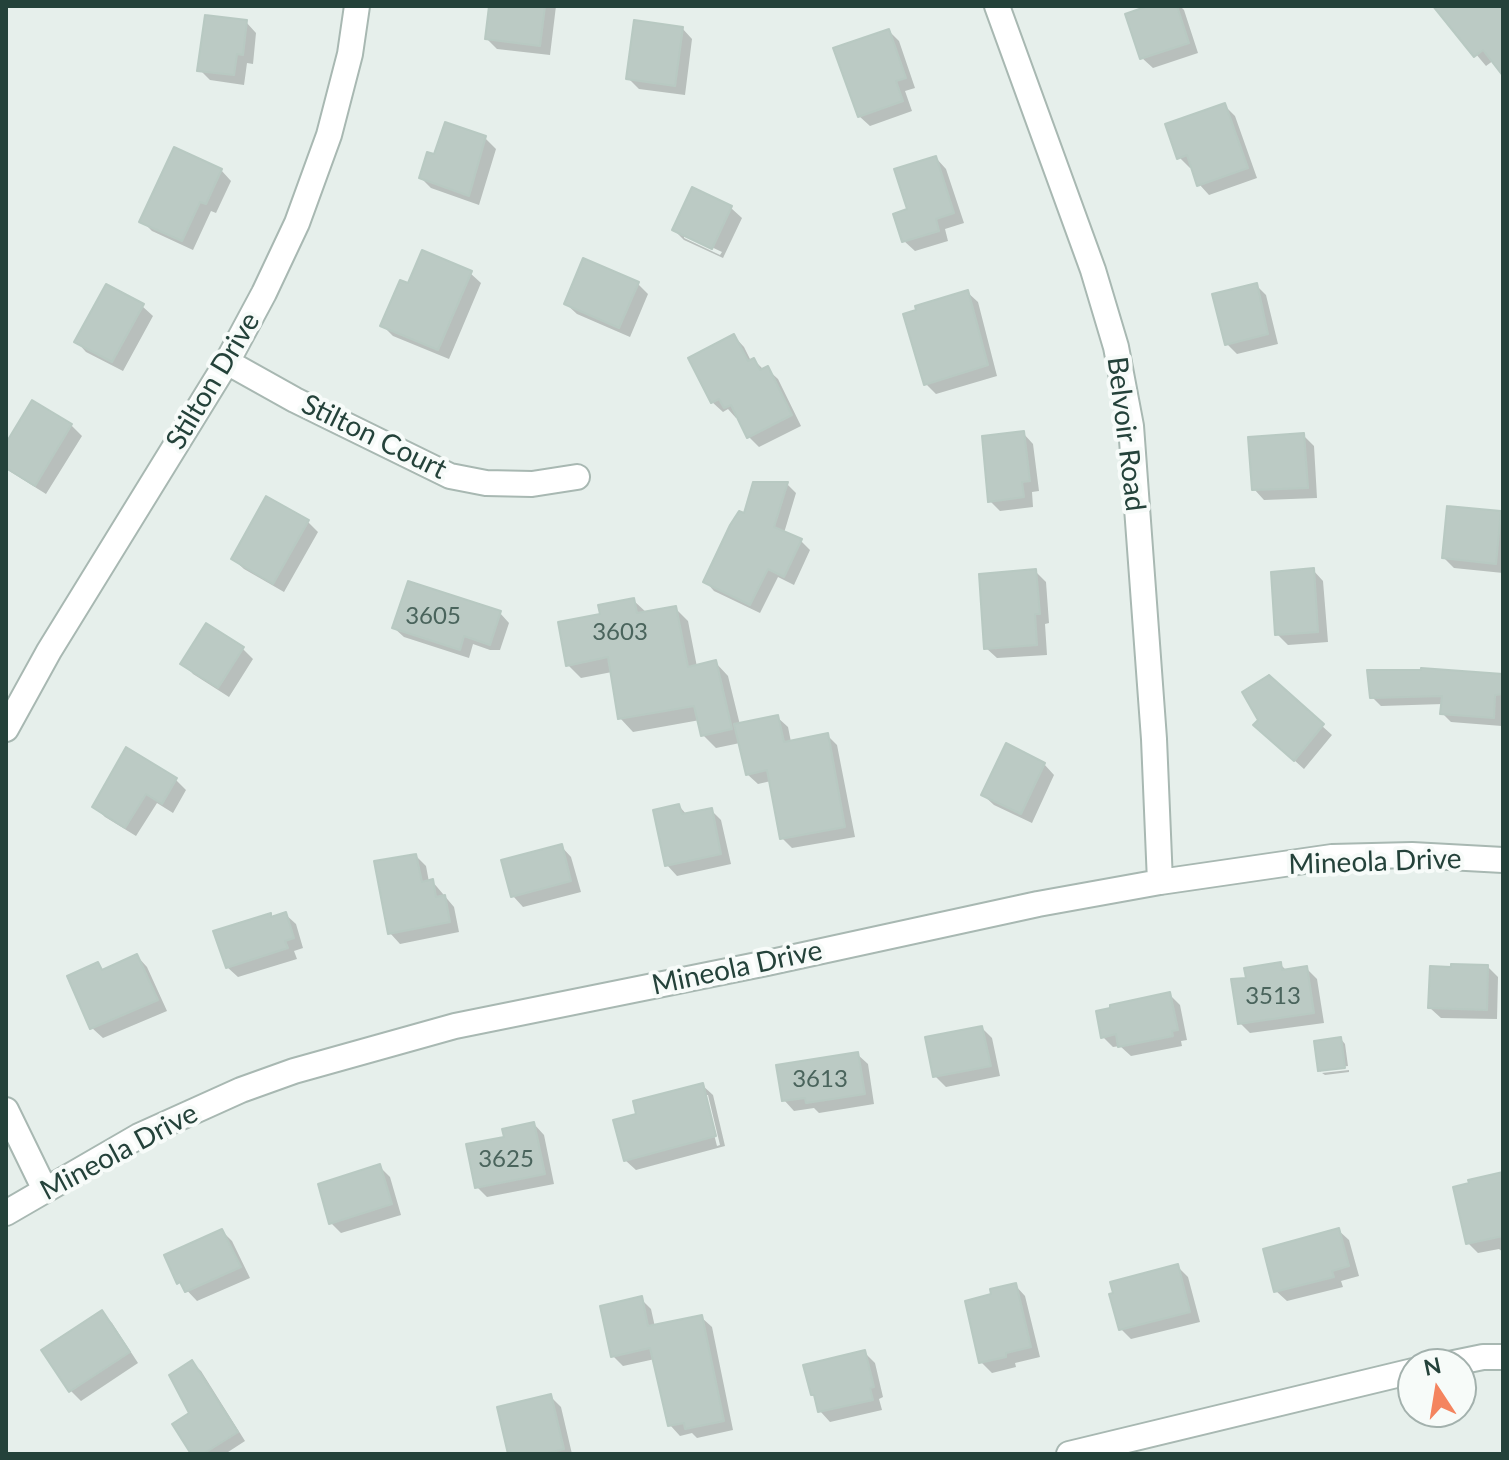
<!DOCTYPE html>
<style>
body{margin:0}
#map{position:relative;width:1509px;height:1460px;overflow:hidden;background:#e6efeb;font-family:Lato,sans-serif}
canvas{display:block}
.frame{position:absolute;inset:0;border:8px solid #24423a;pointer-events:none}
.north{position:absolute;left:1397px;top:1348px;width:80px;height:80px;box-sizing:border-box;background:#f7fbf9;border:2px solid #a3b1ad;border-radius:50%;rotate:348deg;font-size:22px;font-weight:700;line-height:32px;text-align:center;color:#24423a}
.north::after{content:'';display:block;margin:auto;width:28px;height:36px;background:#f4845f;clip-path:polygon(50% 0,100% 100%,50% 72%,0 100%)}
</style>
<div id="map">
<canvas width="1509" height="1460"></canvas>
<div class="frame"></div>
<div class="north">N</div>
</div>
<script>
const ctx = document.querySelector('canvas').getContext('2d');
ctx.lineJoin = 'round';
function paint(path, color) {
  ctx.fillStyle = color;
  ctx.fill(path, 'evenodd');
}
function poly(rows) {
  const path = new Path2D();
  for (const r of rows) {
    path.moveTo(r[0], r[1]);
    for (let i = 2; i < r.length; i += 2) path.lineTo(r[i], r[i + 1]);
  }
  return path;
}
function stroke(path, color, width, dash) {
  ctx.strokeStyle = color;
  ctx.lineWidth = width;
  ctx.lineCap = dash ? 'butt' : 'round';
  ctx.setLineDash(dash || []);
  ctx.stroke(path);
}
function drawText(font, color, halo, rows, align = 'center') {
  ctx.font = font + ' Lato,sans-serif';
  ctx.lineWidth = 8;
  ctx.setLineDash([]);
  ctx.textBaseline = 'middle';
  ctx.strokeStyle = halo;
  ctx.fillStyle = color;
  for (const [text, x, y, turn = 0] of rows) {
    ctx.save();
    ctx.translate(x, y);
    ctx.rotate((+turn || 0) * Math.PI / 180);
    ctx.textAlign = isNaN(turn) ? turn : align;
    if (halo) ctx.strokeText(text, 0, 0);
    ctx.fillText(text, 0, 0);
    ctx.restore();
  }
}
const shadow = poly([
 [491,6,556,6,550,55,497,49,487,39],
 [1155,6,1180,6,1184,10,1198,53,1153,68,1142,58],
 [1456,6,1503,6,1503,69,1494,60,1486,66,1444,16],
 [246,22,256,33,253,64,247,63,244,85,210,80,200,70],
 [682,28,692,39,685,95,639,89,628,78],
 [889,31,899,41,915,88,905,91,912,111,870,126,859,116],
 [1224,105,1235,116,1257,178,1209,195,1199,184,1193,167,1190,168,1179,157],
 [485,138,496,149,479,205,431,188,421,178,436,156],
 [936,158,946,169,964,223,945,229,948,241,915,251,904,241,909,210],
 [221,170,231,181,216,213,211,211,193,250,152,231,142,221],
 [731,208,742,218,723,258,684,240,674,230],
 [684,234,722,252,720,255,684,238],
 [470,273,481,283,449,359,393,336,383,326,409,286],
 [638,284,648,294,630,337,577,314,566,304],
 [1256,285,1266,295,1278,344,1237,354,1227,344],
 [967,292,978,302,997,376,936,394,926,384],
 [142,306,153,316,123,371,86,352,76,341],
 [734,336,744,347,751,361,754,360,764,370,767,369,778,379,801,426,759,447,749,437,739,416,736,418,728,409,723,412,712,402],
 [33,402,71,425,82,436,46,494,6,469,6,446],
 [1023,433,1033,444,1039,491,1032,492,1033,507,1000,511,990,501],
 [1303,435,1314,446,1317,498,1264,500,1254,489],
 [787,484,796,493,784,533,801,541,810,550,794,585,778,577,760,613,714,591,705,581,745,516],
 [267,499,308,522,318,532,284,592,244,569,233,559],
 [1449,508,1503,514,1503,573,1454,568,1444,558],
 [1313,570,1323,581,1328,642,1288,645,1277,634],
 [1036,572,1046,582,1049,623,1045,624,1047,655,997,658,986,648],
 [633,600,647,613,675,608,688,621,697,667,715,662,728,676,740,725,777,717,788,727,791,742,827,735,837,745,855,837,792,848,782,838,771,781,758,784,747,774,740,743,716,748,703,735,700,720,633,732,620,718,612,672,581,678,568,665,602,615],
 [500,613,509,623,500,650,490,650,473,644,469,658,404,637,394,628],
 [243,649,253,659,229,697,193,674,183,663],
 [1503,676,1502,726,1451,722,1442,713,1443,704,1381,706,1372,697],
 [1269,678,1332,735,1304,769,1265,734,1261,720],
 [126,750,176,780,186,790,173,813,157,803,136,836,105,817,94,806],
 [1044,764,1054,775,1032,823,994,805,983,795],
 [679,806,687,815,711,810,721,820,731,864,677,876,667,865],
 [561,846,571,857,581,892,523,907,513,896],
 [416,856,426,866,429,882,432,881,454,907,459,932,400,944,390,933],
 [285,914,296,924,303,948,294,951,297,959,238,977,227,967,270,915,273,918],
 [137,956,147,967,167,1011,103,1038,92,1028,98,964,104,971],
 [1280,964,1287,971,1306,968,1317,979,1324,1023,1250,1033,1240,1023,1248,979],
 [1488,967,1498,977,1497,1019,1441,1018,1430,1008],
 [1170,995,1180,1005,1187,1040,1181,1041,1182,1046,1131,1056,1120,1046,1113,1047,1103,1037],
 [982,1028,992,1038,1000,1076,946,1087,935,1076],
 [1341,1039,1345,1044,1348,1066,1321,1069,1321,1072,1320,1071],
 [857,1054,868,1064,874,1104,819,1113,814,1108,794,1111,784,1100],
 [1349,1070,1349,1072,1325,1075,1322,1073],
 [702,1085,713,1095,725,1146,636,1170,625,1160,639,1115],
 [704,1095,708,1095,720,1145,717,1146],
 [534,1124,544,1135,554,1184,487,1197,477,1187,507,1139],
 [379,1166,390,1177,401,1215,341,1233,331,1223],
 [1503,1175,1503,1252,1499,1249,1478,1253,1468,1243],
 [1338,1230,1349,1240,1359,1276,1341,1281,1343,1287,1287,1301,1276,1291],
 [222,1231,232,1241,250,1278,197,1301,179,1282],
 [1178,1267,1188,1277,1200,1322,1131,1339,1121,1329],
 [1015,1285,1025,1296,1040,1357,1015,1363,1016,1367,992,1373,981,1362,994,1296],
 [641,1299,651,1309,655,1327,701,1317,712,1327,733,1430,697,1438,692,1433,680,1436,670,1425,655,1359,623,1366,613,1356],
 [101,1312,112,1323,138,1363,81,1401,71,1391],
 [864,1352,875,1363,883,1397,879,1399,882,1410,830,1422,820,1411,817,1399,813,1394],
 [192,1363,201,1371,245,1441,225,1454,193,1454],
 [550,1396,561,1407,572,1454,511,1454]
]);
const building = poly([
 [489,6,545,6,540,46,485,39,489,6],
 [1148,6,1177,6,1189,43,1140,59,1125,14,1148,6],
 [1433,6,1503,6,1503,76,1483,50,1474,57,1433,6],
 [205,15,247,20,243,55,237,54,234,75,197,71,205,15],
 [634,20,683,27,675,86,626,79,634,20],
 [889,29,906,78,896,81,903,101,858,117,833,48,889,29],
 [1225,103,1248,168,1197,186,1187,155,1177,159,1165,124,1225,103],
 [445,122,486,136,469,196,419,178,427,152,434,154,445,122],
 [174,147,222,169,206,204,200,202,182,241,139,222,174,147],
 [936,156,954,213,936,219,939,231,902,242,893,214,907,209,894,169,936,156],
 [692,187,732,206,712,249,672,230,692,187],
 [422,250,472,271,438,350,380,326,400,280,408,283,422,250],
 [583,258,639,282,619,328,564,304,583,258],
 [1257,283,1268,334,1225,345,1212,294,1257,283],
 [106,284,144,304,112,362,74,342,106,284],
 [968,290,988,365,924,385,903,314,916,310,915,306,968,290],
 [734,334,748,361,754,358,760,370,768,366,792,415,747,438,731,405,724,408,719,399,711,403,688,358,734,334],
 [32,400,72,424,35,486,6,468,6,443,32,400],
 [1024,431,1030,481,1022,482,1024,497,988,502,982,436,1024,431],
 [1304,433,1308,488,1252,490,1248,437,1304,433],
 [753,482,788,482,774,527,802,539,784,577,768,569,750,605,703,582,730,525,739,511,744,513,753,482],
 [266,496,309,520,273,584,231,559,266,496],
 [1447,506,1501,511,1496,564,1442,558,1447,506],
 [1314,568,1318,632,1275,635,1271,572,1314,568],
 [1036,569,1040,614,1035,614,1037,645,984,649,979,574,1036,569],
 [408,581,501,611,490,645,464,636,460,650,392,628,408,581],
 [634,598,637,613,676,606,688,667,716,660,732,729,701,736,694,706,618,719,608,657,566,666,558,622,600,614,598,605,634,598],
 [206,623,244,647,218,688,180,664,206,623],
 [1421,668,1503,674,1503,694,1495,695,1494,718,1440,714,1442,696,1370,698,1367,670,1421,670,1421,668],
 [1269,675,1324,724,1294,761,1253,725,1258,720,1242,692,1269,675],
 [778,715,784,742,828,733,845,827,780,839,767,770,746,775,734,724,778,715],
 [1006,743,1045,763,1021,814,981,795,1006,743],
 [126,747,177,778,162,804,146,794,125,828,92,807,126,747],
 [679,804,682,814,712,808,721,854,665,866,653,810,679,804],
 [562,844,571,881,511,897,501,860,562,844],
 [416,854,422,882,433,879,436,897,445,895,450,922,388,934,374,861,416,854],
 [286,912,294,938,285,941,288,948,226,968,213,931,271,913,271,917,286,912],
 [137,954,158,1000,90,1029,67,976,98,962,102,970,137,954],
 [1281,962,1282,970,1307,966,1314,1013,1238,1024,1231,979,1246,978,1244,968,1281,962],
 [1451,964,1488,965,1487,1010,1428,1008,1430,966,1451,967,1451,964],
 [1170,992,1178,1030,1172,1031,1173,1036,1118,1047,1116,1034,1101,1038,1096,1011,1110,1008,1110,1005,1170,992],
 [982,1026,991,1066,933,1077,925,1037,982,1026],
 [1341,1037,1345,1068,1318,1071,1314,1041,1341,1037],
 [858,1052,865,1094,806,1103,805,1098,782,1101,776,1065,858,1052],
 [703,1083,716,1136,624,1161,613,1120,636,1114,633,1101,703,1083],
 [534,1122,545,1174,475,1188,466,1144,504,1137,502,1129,534,1122],
 [380,1164,392,1204,329,1224,318,1184,380,1164],
 [1503,1172,1503,1236,1466,1244,1453,1187,1469,1183,1468,1180,1503,1172],
 [1339,1228,1349,1266,1332,1271,1334,1277,1274,1292,1263,1249,1339,1228],
 [222,1229,241,1267,185,1292,180,1282,177,1284,164,1255,222,1229],
 [1178,1264,1190,1312,1119,1330,1109,1294,1113,1293,1110,1282,1178,1264],
 [1016,1283,1031,1347,1006,1353,1006,1357,979,1363,965,1301,991,1294,990,1289,1016,1283],
 [642,1296,648,1326,702,1315,724,1421,685,1429,684,1423,668,1426,650,1348,611,1357,600,1306,642,1296],
 [102,1310,130,1352,69,1392,41,1350,102,1310],
 [865,1350,874,1387,870,1388,873,1400,818,1412,814,1395,811,1395,803,1365,865,1350],
 [192,1360,238,1432,203,1454,191,1454,172,1424,189,1413,169,1375,192,1360],
 [551,1394,564,1449,544,1454,508,1454,497,1407,551,1394]
]);
const minor = poly([
 [997,6,1093,270,1116,347,1131,426,1154,739,1160,882],
 [227,362,295,400,450,476,486,483,532,484,577,477],
 [6,729,49,651,227,362,264,293,297,223,329,135,350,54,357,6],
 [6,1110,45,1190],
 [6,1213,139,1136,241,1090,294,1071,455,1026,767,963,1038,904,1160,882,1332,857,1412,855,1503,860],
 [1449,1364,1483,1357,1503,1357],
 [1069,1454,1413,1371]
]);
const numberNames = [
 ["3605",433,616],
 ["3603",620,632],
 ["3513",1273,996],
 ["3613",820,1079],
 ["3625",506,1159]
];
const streetNames = [
 ["Stilton Drive",213,381,-59],
 ["Belvoir Road",1126,434,83],
 ["Stilton Court",374,437,26],
 ["Mineola Drive",1375,862,-2],
 ["Mineola Drive",737,968,-12],
 ["Mineola Drive",119,1152,-28]
];
paint(shadow, '#0003');
paint(building, '#bbcac4');
stroke(building, '#b8c9c2', 2);
stroke(minor, '#a8b8b2', 28);
stroke(minor, '#fff', 24);
drawText('24px', '#4a645c', null, numberNames);
drawText('28px', '#24423a', '#f7fbf9', streetNames);
</script>
